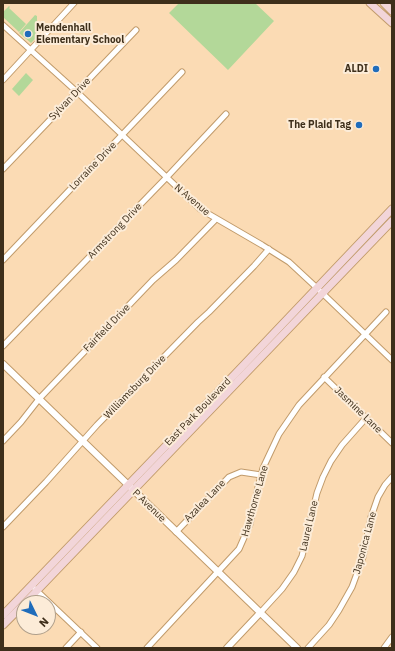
<!DOCTYPE html>
<style>
body{margin:0}
#map{position:relative;width:395px;height:651px;overflow:hidden;background:#fbdbb4;font-family:"IBM Plex Sans",sans-serif}
canvas{display:block}
.frame{position:absolute;inset:0;border:4px solid #3e2f1b;pointer-events:none}
.north{position:absolute;left:16px;top:595px;width:40px;height:40px;box-sizing:border-box;background:#fcecd8;border:1px solid #b0a08c;border-radius:50%;rotate:133deg;font-size:11px;font-weight:700;line-height:16px;text-align:center;color:#3e2f1b}
.north::after{content:'';display:block;margin:auto;width:14px;height:18px;background:#1f6cbb;clip-path:polygon(50% 0,100% 100%,50% 72%,0 100%)}
</style>
<div id="map">
<canvas width="395" height="651"></canvas>
<div class="frame"></div>
<div class="north">N</div>
</div>
<script>
const ctx = document.querySelector('canvas').getContext('2d');
ctx.lineJoin = 'round';
function paint(path, color) {
  ctx.fillStyle = color;
  ctx.fill(path, 'evenodd');
}
function poly(rows) {
  const path = new Path2D();
  for (const r of rows) {
    path.moveTo(r[0], r[1]);
    for (let i = 2; i < r.length; i += 2) path.lineTo(r[i], r[i + 1]);
  }
  return path;
}
function stroke(path, color, width, dash) {
  ctx.strokeStyle = color;
  ctx.lineWidth = width;
  ctx.lineCap = dash ? 'butt' : 'round';
  ctx.setLineDash(dash || []);
  ctx.stroke(path);
}
function drawText(font, color, halo, rows, align = 'center') {
  ctx.font = font + ' "IBM Plex Sans",sans-serif';
  ctx.lineWidth = 4;
  ctx.setLineDash([]);
  ctx.textBaseline = 'middle';
  ctx.strokeStyle = halo;
  ctx.fillStyle = color;
  for (const [text, x, y, turn = 0] of rows) {
    ctx.save();
    ctx.translate(x, y);
    ctx.rotate((+turn || 0) * Math.PI / 180);
    ctx.textAlign = isNaN(turn) ? turn : align;
    if (halo) ctx.strokeText(text, 0, 0);
    ctx.fillText(text, 0, 0);
    ctx.restore();
  }
}
const green = poly([
 [179,3,255,3,274,21,228,70,169,13],
 [9,6,10,7,9,8,26,24,19,32,3,17,3,12],
 [35,15,37,16,37,34,35,36,35,39,31,43,19,33],
 [26,73,33,80,19,96,12,89]
]);
const minor = poly([
 [3,25,77,92,200,209,262,245,289,262,317,288,392,360],
 [3,80,74,3],
 [3,169,136,30],
 [3,260,182,72],
 [3,346,166,178,226,114],
 [324,377,392,443],
 [3,441,21,422,39,399,153,280,176,260,216,219],
 [3,527,46,482,97,425,198,322,209,312,254,266,269,249],
 [176,532,229,477,241,472,261,475],
 [35,589,97,648],
 [260,613,282,589,294,572,302,556,317,493,323,477,331,461,342,445,366,418],
 [66,648,81,632],
 [147,648,239,549,250,524,258,487,263,468,279,434,299,405,386,312],
 [308,648,329,625,339,610,352,587,363,557,371,517,378,497,385,485,392,477],
 [384,648,392,637]
]);
const tertiary = poly([
 [3,364,297,648],
 [227,648,260,613]
]);
const secondary = poly([
 [370,3,392,23],
 [384,3,392,11],
 [25,603,392,221],
 [3,615,236,373,392,209],
 [3,625,24,604]
]);
const markers = [
 [28,34,4,"#1f6cbb"],
 [376,69,4,"#1f6cbb"],
 [359,125,4,"#1f6cbb"]
];
const poiNames = [
 ["Mendenhall",36,28,"left"],
 ["Elementary School",36,40,"left"],
 ["ALDI",368,69],
 ["The Plaid Tag",351,125]
];
const streetNames = [
 ["Sylvan Drive",70,99,-46],
 ["Lorraine Drive",93,166,-46],
 ["N Avenue",192,200,40],
 ["Armstrong Drive",115,231,-46],
 ["Fairfield Drive",107,328,-46],
 ["Williamsburg Drive",135,387,-46],
 ["Jasmine Lane",358,410,44],
 ["East Park Boulevard",198,412,-46],
 ["Azalea Lane",205,501,-46],
 ["Hawthorne Lane",255,501,-74],
 ["P Avenue",149,506,44],
 ["Laurel Lane",309,526,-77],
 ["Japonica Lane",365,543,-75]
];
paint(green, '#b3d899');
stroke(minor, '#c19b6b', 7);
stroke(tertiary, '#c19b6b', 8);
stroke(secondary, '#c19b6b', 9);
stroke(minor, '#fff', 5);
stroke(tertiary, '#fff', 6);
stroke(secondary, '#f2d5d9', 7);
for (const [x, y, r, color] of markers) {
  const dot = new Path2D();
  dot.arc(x, y, r, 0, 2 * Math.PI);
  ctx.fillStyle = color;
  ctx.fill(dot);
  stroke(dot, '#fcecd8', 1.5);
}
drawText('bold 10px', '#3e2f1b', '#fcecd8', poiNames, 'right');
drawText('10px', '#3e2f1b', '#fcecd8', streetNames);
</script>
